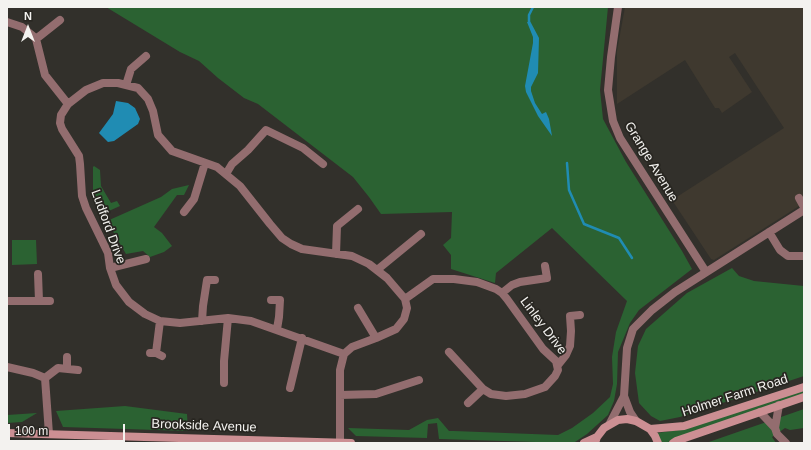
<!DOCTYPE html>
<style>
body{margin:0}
#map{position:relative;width:811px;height:450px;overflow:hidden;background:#32302b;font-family:Helvetica,sans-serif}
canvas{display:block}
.frame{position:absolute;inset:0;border:8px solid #f3f2ef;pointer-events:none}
.north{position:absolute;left:8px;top:8px;width:40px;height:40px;-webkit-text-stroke:3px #282621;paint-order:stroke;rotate:0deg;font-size:11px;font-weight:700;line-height:16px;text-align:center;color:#f3f2ef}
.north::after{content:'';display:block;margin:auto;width:14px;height:18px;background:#f3f2ef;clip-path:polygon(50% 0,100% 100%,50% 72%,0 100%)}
.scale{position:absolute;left:8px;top:424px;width:117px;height:18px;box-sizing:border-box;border:2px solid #f3f2ef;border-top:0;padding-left:5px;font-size:12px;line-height:14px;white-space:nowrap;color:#f3f2ef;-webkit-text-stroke:3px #282621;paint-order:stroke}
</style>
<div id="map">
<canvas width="811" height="450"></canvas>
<div class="frame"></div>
<div class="north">N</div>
<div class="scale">100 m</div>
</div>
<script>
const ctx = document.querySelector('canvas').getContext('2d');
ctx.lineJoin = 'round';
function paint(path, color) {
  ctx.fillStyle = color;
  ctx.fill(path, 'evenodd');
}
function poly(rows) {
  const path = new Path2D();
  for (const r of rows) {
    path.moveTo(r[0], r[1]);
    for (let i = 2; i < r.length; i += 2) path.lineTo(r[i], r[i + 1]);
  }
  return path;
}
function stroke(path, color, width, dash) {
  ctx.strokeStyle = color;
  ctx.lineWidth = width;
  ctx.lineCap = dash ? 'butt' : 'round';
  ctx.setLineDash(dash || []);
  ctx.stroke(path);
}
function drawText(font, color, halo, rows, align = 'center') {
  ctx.font = font + ' Helvetica,sans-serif';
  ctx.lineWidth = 3.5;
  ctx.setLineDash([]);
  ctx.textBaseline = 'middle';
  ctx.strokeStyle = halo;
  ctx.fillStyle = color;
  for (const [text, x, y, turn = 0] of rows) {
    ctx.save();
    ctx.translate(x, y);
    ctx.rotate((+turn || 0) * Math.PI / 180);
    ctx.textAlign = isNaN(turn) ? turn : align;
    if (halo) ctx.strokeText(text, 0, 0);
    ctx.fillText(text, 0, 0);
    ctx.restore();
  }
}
const built = poly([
 [625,7,804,7,804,203,714,260,711,259,672,200,784,128,735,53,729,57,752,92,722,113,719,108,715,108,685,60,617,104,617,51]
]);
const green = poly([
 [106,7,608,7,600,90,603,119,626,162,682,251,692,269,639,310,630,323,618,352,617,384,614,401,608,415,587,434,575,442,567,443,439,439,437,423,428,424,427,438,356,436,348,428,409,430,427,420,438,418,449,431,454,431,558,435,572,428,593,413,610,397,613,384,612,357,616,332,627,301,552,228,496,273,495,283,451,269,451,255,443,245,451,238,452,212,381,214,369,197,353,177,258,104,244,98,218,78,199,61,180,52],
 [94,166,100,170,101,186,111,203,117,201,120,206,102,214,93,199,93,167],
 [189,185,184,195,177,195,154,227,162,233,172,246,164,252,150,257,143,251,126,254,107,221,161,197,172,189],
 [12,240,36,240,37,264,12,265],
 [732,268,739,276,754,281,804,286,804,376,680,417,660,421,651,416,639,403,635,373,638,346,646,329,687,293],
 [804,389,804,394,675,438,667,443,662,443,657,433,679,430],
 [125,406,187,414,188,431,63,427,56,411],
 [804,409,804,428,790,430,785,428,772,437,776,443,706,443],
 [37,413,22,422,7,423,7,415]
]);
const water = poly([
 [530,21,539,38,538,73,531,87,531,91,535,103,542,114,546,112,549,119,552,136,538,116,526,92,525,86,533,43,533,37,527,22],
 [116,101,128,103,135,108,140,119,138,124,114,141,108,142,99,133,113,114]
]);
const stream = poly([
 [529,21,529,15,533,7],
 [567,163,569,190,584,224,619,238,632,258]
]);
const street = poly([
 [618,7,611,57,608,90,613,121,620,138,706,272],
 [7,22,22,27,32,35,36,39,45,75,68,104],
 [36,39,60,20],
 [126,85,131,69,146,56],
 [226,174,232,164,248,150,266,130,303,148,323,164],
 [799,198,804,207],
 [184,212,194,199,205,163],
 [769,232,780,250,788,256,804,256],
 [336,254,337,226,358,209],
 [110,268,146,259],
 [377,270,421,234],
 [38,274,39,301],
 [502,293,512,285,520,282,547,278,545,266],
 [405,299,433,279,454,279,477,282,496,289,502,293,507,299,543,349,556,361,558,370,555,376,545,387,525,394,506,396,491,394,483,389,449,352],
 [271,300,280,300,279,317,277,329],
 [7,301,50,301],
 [358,308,376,338],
 [202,321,203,306,207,280,215,280],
 [150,353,156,353,162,356],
 [156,353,160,321],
 [558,365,566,355,570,346,571,331,570,316,580,315],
 [7,367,33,373,45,378,49,434],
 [67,369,67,357],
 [45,378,58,368,78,370],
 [224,383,224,361,228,318],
 [290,388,302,338],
 [340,395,376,394,419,380],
 [468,403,483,389],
 [760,412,775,428,777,434,786,443],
 [636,421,630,412,624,396,627,348,633,329,652,310,675,292,804,210],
 [610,423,624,396],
 [775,428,779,405],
 [340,442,340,370,344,354,352,347,376,338,396,329,404,319,407,308,405,299,387,278,369,264,352,256,302,249,291,244,282,238,270,224,240,186,217,167,172,151,158,135,153,111,148,99,138,88,118,83,103,83,86,90,68,104,61,115,60,123,62,129,79,156,80,164,82,196,86,208,108,253,110,268,116,285,129,302,145,314,160,321,180,323,228,318,251,321,344,354]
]);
const secondary = poly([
 [650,429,684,426,804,387],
 [7,433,351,443],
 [584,443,597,437],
 [595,443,597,437,604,428,618,420,627,419,636,421,650,429,655,436,658,443],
 [673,443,676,441,804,397]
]);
const streetNames = [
 ["Grange Avenue",651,162,59],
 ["Ludford Drive",108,227,70],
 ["Linley Drive",543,326,53],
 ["Holmer Farm Road",735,396,-18],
 ["Brookside Avenue",204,426,2]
];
paint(built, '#3f392f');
paint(green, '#2b6232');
paint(water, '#208cb3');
stroke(stream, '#208cb3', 2.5);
stroke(street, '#936d6f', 8);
stroke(secondary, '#cc8f93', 8);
drawText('13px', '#f3f2ef', '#282621', streetNames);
</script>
